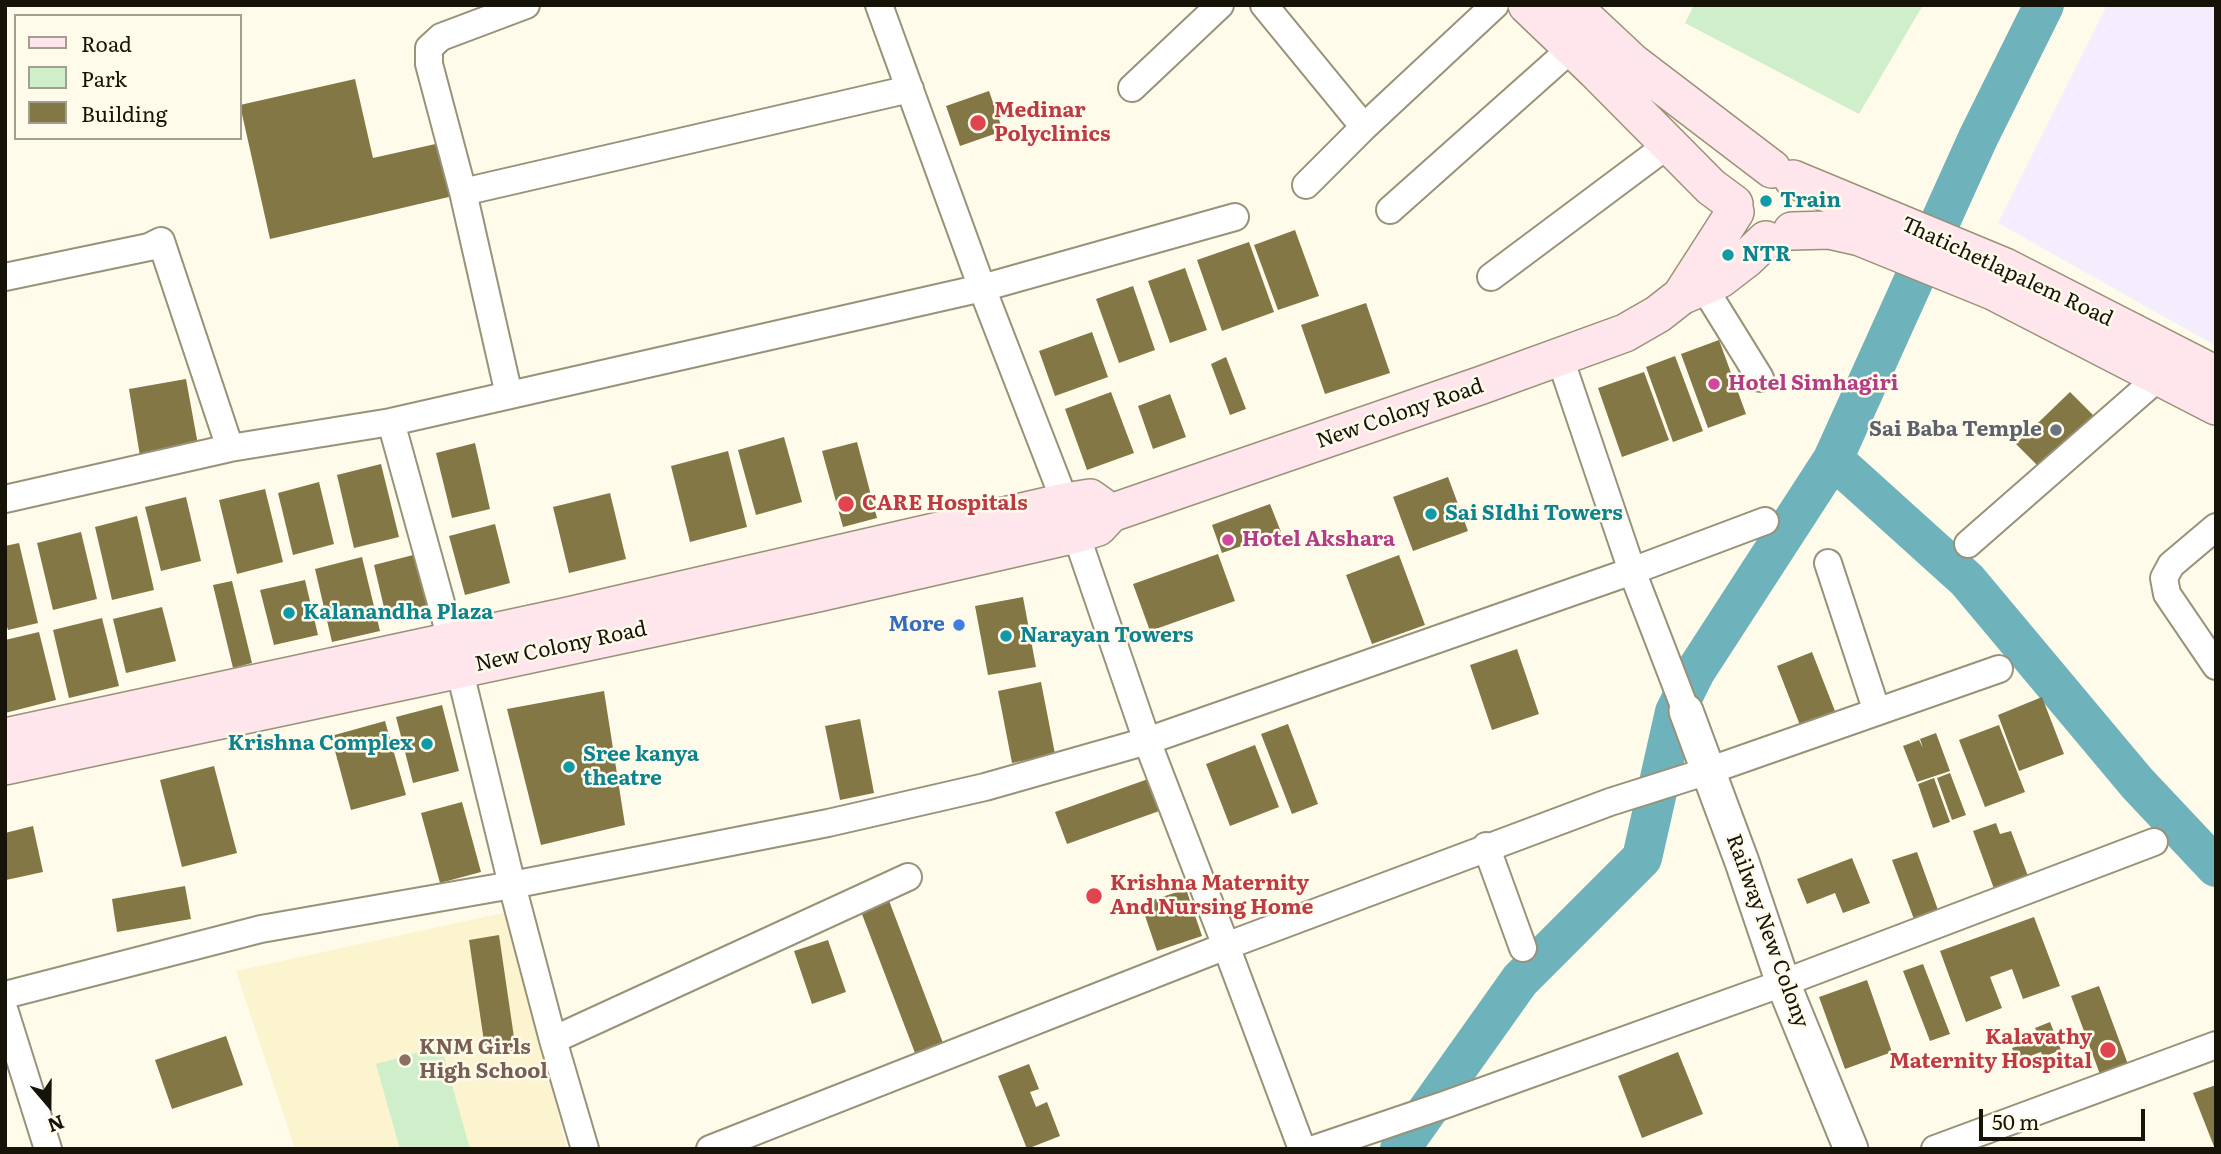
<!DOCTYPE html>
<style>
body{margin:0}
#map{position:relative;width:2221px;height:1154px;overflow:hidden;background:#fffbea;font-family:Literata,serif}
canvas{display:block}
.frame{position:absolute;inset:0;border:7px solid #161309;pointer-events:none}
.legend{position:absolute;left:14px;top:14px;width:228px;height:126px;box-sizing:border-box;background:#fffbea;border:2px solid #a29e90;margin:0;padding:9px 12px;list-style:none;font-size:21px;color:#161309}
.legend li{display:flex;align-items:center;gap:14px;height:35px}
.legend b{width:35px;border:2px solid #a29e90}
.north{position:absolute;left:14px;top:1070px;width:70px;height:70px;-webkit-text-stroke:5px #fffbea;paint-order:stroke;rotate:160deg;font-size:19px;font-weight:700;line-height:28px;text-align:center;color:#161309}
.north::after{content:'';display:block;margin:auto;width:24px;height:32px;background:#161309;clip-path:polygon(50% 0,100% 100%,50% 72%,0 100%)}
.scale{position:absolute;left:1979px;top:1109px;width:166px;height:32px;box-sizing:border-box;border:4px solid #161309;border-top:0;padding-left:9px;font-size:21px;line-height:24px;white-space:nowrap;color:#161309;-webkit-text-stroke:5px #fffbea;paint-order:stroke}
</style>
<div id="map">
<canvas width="2221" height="1154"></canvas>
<div class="frame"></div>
<ul class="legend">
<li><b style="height:9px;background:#fee6ec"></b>Road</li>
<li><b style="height:19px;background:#cfeeca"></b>Park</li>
<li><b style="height:19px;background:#837746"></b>Building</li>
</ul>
<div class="north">N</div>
<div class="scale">50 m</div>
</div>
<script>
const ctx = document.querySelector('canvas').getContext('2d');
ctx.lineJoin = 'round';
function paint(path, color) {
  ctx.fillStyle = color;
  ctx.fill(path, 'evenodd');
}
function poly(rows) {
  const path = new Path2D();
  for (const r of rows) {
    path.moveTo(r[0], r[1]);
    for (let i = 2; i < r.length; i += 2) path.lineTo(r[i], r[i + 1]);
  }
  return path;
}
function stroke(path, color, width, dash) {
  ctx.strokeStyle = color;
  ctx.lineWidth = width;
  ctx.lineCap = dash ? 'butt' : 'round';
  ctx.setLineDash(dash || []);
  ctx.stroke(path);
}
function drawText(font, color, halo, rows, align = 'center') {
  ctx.font = font + ' Literata,serif';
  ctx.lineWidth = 5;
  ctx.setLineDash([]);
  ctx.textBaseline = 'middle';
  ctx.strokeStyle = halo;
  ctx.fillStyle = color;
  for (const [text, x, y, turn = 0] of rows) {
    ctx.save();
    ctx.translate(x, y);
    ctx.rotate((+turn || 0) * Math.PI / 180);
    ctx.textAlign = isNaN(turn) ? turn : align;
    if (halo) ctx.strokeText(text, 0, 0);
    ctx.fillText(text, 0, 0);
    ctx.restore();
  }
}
const built = poly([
 [507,912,567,1149,295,1149,236,971]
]);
const industrial = poly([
 [2107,5,2216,5,2216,346,1998,223]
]);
const green = poly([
 [1694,5,1923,5,1859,114,1685,23],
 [441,1046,470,1149,400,1149,376,1064]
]);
const river = poly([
 [1833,459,1967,580,2137,783,2216,867],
 [1400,1149,1520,980,1642,858,1675,712,1695,672,1833,459,1978,138,2044,5]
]);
const building = poly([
 [355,79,373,158,440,143,453,196,270,239,240,105],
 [989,91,1003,131,960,146,946,106],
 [1295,230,1319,296,1278,310,1254,245],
 [1249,242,1274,312,1222,331,1197,260],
 [1185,268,1207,330,1170,343,1148,281],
 [1133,286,1155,350,1119,363,1096,299],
 [1366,303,1390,373,1325,394,1301,325],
 [1092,332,1108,377,1055,396,1039,351],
 [1719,340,1746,414,1708,428,1681,354],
 [1675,356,1703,431,1673,442,1646,367],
 [1226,357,1246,409,1230,415,1211,364],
 [1644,372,1669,440,1622,457,1598,388],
 [186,379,198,445,140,456,129,389],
 [1111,392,1134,453,1087,470,1065,409],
 [2070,392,2095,417,2041,469,2016,444],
 [1170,394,1186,437,1153,449,1138,406],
 [784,437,802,502,756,515,738,450],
 [857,442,877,518,843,527,822,451],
 [475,443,490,509,452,518,436,453],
 [728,451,747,527,690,542,671,466],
 [381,464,399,537,354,548,337,475],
 [1448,477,1468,531,1413,551,1393,497],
 [319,482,334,544,293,555,278,493],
 [265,489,283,562,237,574,219,500],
 [610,493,626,559,569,573,553,507],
 [186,497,201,561,161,571,145,507],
 [1270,504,1281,532,1222,553,1212,525],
 [137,516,154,590,112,600,95,527],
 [495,524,510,583,465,595,449,536],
 [81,532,97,599,53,610,37,543],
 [19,543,38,623,8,630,5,620,5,546],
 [421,553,434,604,386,616,374,565],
 [1218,554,1235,601,1150,631,1133,584],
 [1399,555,1425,625,1372,644,1346,575],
 [362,557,380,631,332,642,315,569],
 [305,580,318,635,274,645,260,590],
 [232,581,252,663,233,668,213,585],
 [1023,597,1036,667,988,675,975,606],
 [162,607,176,661,126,673,113,619],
 [102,618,119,686,69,698,53,630],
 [39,632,56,700,5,713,5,640],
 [1517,649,1539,714,1492,730,1470,665],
 [1812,652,1840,724,1805,738,1777,666],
 [1041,682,1055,754,1012,763,998,691],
 [604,691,625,825,541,845,507,709],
 [2042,697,2064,754,2019,771,1998,715],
 [442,705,459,771,413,783,396,717],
 [860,719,874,793,840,800,825,726],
 [385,721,406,795,351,810,331,736],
 [1288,724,1318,804,1292,814,1261,734],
 [1999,725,2025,792,1985,807,1959,740],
 [1936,733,1950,771,1917,782,1903,746,1919,740,1923,748,1920,739],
 [1255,745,1279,807,1230,826,1206,764],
 [214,766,237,853,182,867,160,780],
 [1950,773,1966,815,1952,820,1937,778],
 [1151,778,1162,810,1067,844,1055,812],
 [1934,778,1950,822,1933,828,1918,784],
 [462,802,481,872,440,883,421,813],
 [1996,823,2000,834,2011,831,2031,884,1997,897,1973,831],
 [33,826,43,872,6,880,5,833],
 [1917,852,1942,921,1918,930,1892,860],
 [1852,858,1870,903,1843,913,1835,893,1807,904,1797,879],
 [185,886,191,919,117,932,112,899],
 [1186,889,1202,936,1157,951,1141,904],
 [888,898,943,1043,915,1053,860,909],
 [2034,917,2060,986,2023,999,2012,969,1990,977,2002,1008,1966,1022,1940,951],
 [499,935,516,1051,486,1055,469,940],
 [828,940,846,992,812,1004,794,951],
 [1923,964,1950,1034,1930,1041,1903,971],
 [1867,980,1892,1052,1845,1069,1819,997],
 [2099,986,2129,1067,2101,1077,2071,996],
 [2050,1022,2061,1050,2043,1057,2041,1052,2017,1061,2012,1048,2040,1038,2035,1028],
 [226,1036,243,1085,172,1109,155,1060],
 [1678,1052,1703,1114,1642,1138,1618,1076],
 [1029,1064,1039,1089,1030,1092,1036,1107,1047,1102,1060,1136,1027,1149,998,1076],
 [2216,1085,2216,1149,2215,1149,2193,1093]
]);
const minor = poly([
 [879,5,982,288,1235,217],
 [1264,5,1364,127],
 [1132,88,1220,5],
 [1306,185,1364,127,1495,5],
 [463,192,910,89],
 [1390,210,1572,48],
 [5,277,149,247,161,241,230,448],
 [1491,277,1669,144],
 [1703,286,1760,378],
 [1560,358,1632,571,1686,711],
 [509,395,463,192,429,64,429,48,441,37,526,5],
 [391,422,459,668,512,885,553,1040,585,1149],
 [5,499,230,448,391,422,982,288,1065,502,1147,741,1226,946,1610,802,1708,771,1999,669],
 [2216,527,2171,565,2164,578,2167,594,2216,666],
 [1968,544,2160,376],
 [1828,563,1877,712],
 [1486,846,1523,948],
 [5,995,261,929,512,885,828,823,985,787,1147,741,1632,571,1765,521],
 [5,1012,48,1149],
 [553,1040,908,877],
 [710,1149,1226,946,1302,1149],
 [1314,1149,1444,1105,1783,983,2154,842],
 [1935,1149,2216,1045]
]);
const tertiary = poly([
 [1686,711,1742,862,1783,983,1851,1149]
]);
const secondary = poly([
 [1527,5,1596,71,1711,187,1734,204],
 [1571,5,1633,63,1772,169],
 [1793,179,2005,267,2216,375],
 [1792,231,1829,230,1860,237,1993,291,2216,406],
 [1681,296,1735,212],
 [5,737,568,616,1065,502,1090,498,1111,513],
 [5,766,818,593,1076,534,1098,527,1111,513,1482,385,1625,333,1658,314,1681,296,1720,279,1746,259,1766,240]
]);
const markers = [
 [978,123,9,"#e0444e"],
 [1766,201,7,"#0f9aa8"],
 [1728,255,7,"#0f9aa8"],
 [1714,384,7,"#d1479c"],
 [2056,430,7,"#6b7280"],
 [846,504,9,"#e0444e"],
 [1431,514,7,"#0f9aa8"],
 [1228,540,7,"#d1479c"],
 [289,613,7,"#0f9aa8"],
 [959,625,7,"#3f7fe0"],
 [1006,636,7,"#0f9aa8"],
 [427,744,7,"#0f9aa8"],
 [569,767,7,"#0f9aa8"],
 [1094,896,9,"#e0444e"],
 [2108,1050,9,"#e0444e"],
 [405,1060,7,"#8d6e63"]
];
const healthNames = [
 ["Medinar",994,111],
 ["Polyclinics",994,135],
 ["CARE Hospitals",862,504],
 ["Krishna Maternity",1110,884],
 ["And Nursing Home",1110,908],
 ["Kalavathy",2092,1038,"right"],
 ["Maternity Hospital",2092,1062,"right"]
];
const cultureNames = [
 ["Train",1780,201],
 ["NTR",1742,255],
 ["Sai SIdhi Towers",1445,514],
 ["Kalanandha Plaza",303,613],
 ["Narayan Towers",1020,636],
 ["Krishna Complex",413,744,"right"],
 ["Sree kanya",583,755],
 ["theatre",583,779]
];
const streetNames = [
 ["Thatichetlapalem Road",2007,272,25],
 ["New Colony Road",1400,414,-19],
 ["New Colony Road",561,647,-12],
 ["Railway New Colony",1767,931,70]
];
const hotelNames = [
 ["Hotel Simhagiri",1728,384],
 ["Hotel Akshara",1242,540]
];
const worshipNames = [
 ["Sai Baba Temple",2042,430]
];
const shopNames = [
 ["More",945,625]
];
const educationNames = [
 ["KNM Girls",419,1048],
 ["High School",419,1072]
];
paint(built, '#fcf3cf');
paint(industrial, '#f4edfe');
paint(green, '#cfeeca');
stroke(river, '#6eb2bc', 40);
paint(building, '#837746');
stroke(minor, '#989278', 30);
stroke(tertiary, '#989278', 37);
stroke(secondary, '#989278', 40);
stroke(minor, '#fff', 26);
stroke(tertiary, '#fff', 33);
stroke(secondary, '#fee6ec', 37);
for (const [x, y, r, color] of markers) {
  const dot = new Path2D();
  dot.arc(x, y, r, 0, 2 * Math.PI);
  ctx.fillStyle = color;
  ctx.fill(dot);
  stroke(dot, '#fffbea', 2.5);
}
drawText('bold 21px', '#be3a42', '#fffbea', healthNames, 'left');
drawText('bold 21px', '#0d838f', '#fffbea', cultureNames, 'left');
drawText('21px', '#161309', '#fffbea', streetNames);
drawText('bold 21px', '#b23c85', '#fffbea', hotelNames, 'left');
drawText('bold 21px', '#5b616d', '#fffbea', worshipNames, 'right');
drawText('bold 21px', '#366cbe', '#fffbea', shopNames, 'right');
drawText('bold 21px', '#785e54', '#fffbea', educationNames, 'left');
</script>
